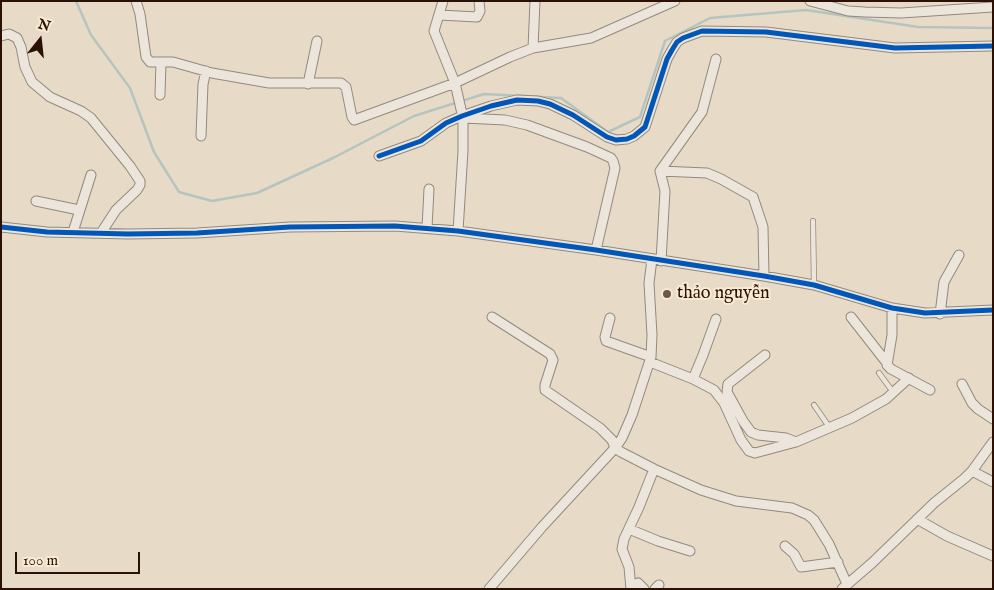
<!DOCTYPE html>
<meta charset="utf-8">
<style>
body{margin:0}
#map{position:relative;width:994px;height:590px;overflow:hidden;background:#e7dbc8;font-family:"IM FELL English",serif}
canvas{display:block}
.frame{position:absolute;inset:0;border:2px solid #2b1005;pointer-events:none}
.north{position:absolute;left:15px;top:15px;width:50px;height:50px;-webkit-text-stroke:4px #f8ead3;paint-order:stroke;rotate:16deg;font-size:14px;font-weight:700;line-height:20px;text-align:center;color:#2b1005}
.north::after{content:'';display:block;margin:auto;width:18px;height:22px;background:#2b1005;clip-path:polygon(50% 0,100% 100%,50% 72%,0 100%)}
.scale{position:absolute;left:15px;top:552px;width:125px;height:22px;box-sizing:border-box;border:2px solid #2b1005;border-top:0;padding-left:6px;font-size:15px;line-height:18px;white-space:nowrap;color:#2b1005;-webkit-text-stroke:4px #f8ead3;paint-order:stroke}
</style>
<div id="map">
<canvas width="994" height="590"></canvas>
<div class="frame"></div>
<div class="north">N</div>
<div class="scale">100 m</div>
</div>
<script>
const ctx = document.querySelector('canvas').getContext('2d');
ctx.lineJoin = 'round';
function poly(rows) {
  const path = new Path2D();
  for (const r of rows) {
    path.moveTo(r[0], r[1]);
    for (let i = 2; i < r.length; i += 2) path.lineTo(r[i], r[i + 1]);
  }
  return path;
}
function stroke(path, color, width, dash) {
  ctx.strokeStyle = color;
  ctx.lineWidth = width;
  ctx.lineCap = dash ? 'butt' : 'round';
  ctx.setLineDash(dash || []);
  ctx.stroke(path);
}
function drawText(font, color, halo, rows, align = 'center') {
  ctx.font = font + ' "IM FELL English",serif';
  ctx.lineWidth = 4;
  ctx.setLineDash([]);
  ctx.textBaseline = 'middle';
  ctx.strokeStyle = halo;
  ctx.fillStyle = color;
  for (const [text, x, y, turn = 0] of rows) {
    ctx.save();
    ctx.translate(x, y);
    ctx.rotate((+turn || 0) * Math.PI / 180);
    ctx.textAlign = isNaN(turn) ? turn : align;
    if (halo) ctx.strokeText(text, 0, 0);
    ctx.fillText(text, 0, 0);
    ctx.restore();
  }
}
const stream = poly([
 [76,1,91,35,130,88,154,152,179,192,212,201,257,193,333,158,414,116,484,94,561,98,608,132,640,117,665,41,710,18,806,10,918,27,993,28]
]);
const lane = poly([
 [813,221,814,285],
 [879,373,893,392],
 [814,405,830,428]
]);
const street = poly([
 [136,1,140,14,146,57,150,62,173,62,212,73,269,83,341,83,346,87,352,117,354,120,455,83,510,57,533,48,591,38,675,1],
 [443,1,434,31,455,83,463,118,463,151,458,231],
 [810,1,848,11,865,12,901,13,993,7],
 [439,15,477,17,480,11,479,1],
 [1,36,9,34,17,38,21,47,25,67,32,82,50,97,81,111,91,118,130,166,140,181,140,185,137,190,116,210,101,233],
 [533,48,535,1],
 [308,84,317,41],
 [160,95,161,62],
 [463,118,505,120,527,125,587,147,611,158,613,161,615,168,596,250],
 [201,136,203,84,206,71],
 [379,156,421,141,446,123,462,116,491,106,517,100,538,101,550,104,573,115,607,137,616,140,627,139,634,136,645,127,667,59,672,50,677,42,683,38,702,31,766,32,895,48,993,46],
 [660,171,707,173,721,179,753,197,763,227,764,276],
 [660,171,702,112,716,59],
 [660,171,665,191,661,261],
 [36,201,79,210],
 [1,227,47,232,128,234,197,233,290,227,395,226,458,231,596,250,764,276,814,285,892,308,925,313,993,310],
 [427,228,429,189],
 [73,232,91,175],
 [892,308,892,335,887,365,891,369,930,390],
 [940,314,944,282,959,255],
 [492,317,550,354,553,360,545,385,545,390,600,428,612,440,615,448,621,452,654,469,701,490,736,501,792,508,808,515,814,520,829,544,847,584],
 [851,317,887,363],
 [610,318,605,337,606,341,651,357],
 [765,355,728,384,727,392,743,421,751,432,758,435,786,438,796,442],
 [650,362,693,379,714,390,724,403,741,440,749,451,755,453,796,442,852,418,886,399,909,378],
 [693,379,703,355,716,319],
 [962,384,972,403,978,409,993,419],
 [972,471,993,482],
 [917,519,947,536,993,556],
 [629,529,658,541,690,551],
 [785,546,794,554,801,567,838,562],
 [631,587,638,583,644,589],
 [489,589,542,527,615,448,622,438,632,415,651,357,652,335,649,283,652,259],
 [631,589,629,567,622,549,624,539,639,507,654,469],
 [655,589,659,585],
 [842,589,872,563,934,503,965,478,972,471,993,442]
]);
const cycleway = poly([
 [379,156,421,141,446,123,462,116,491,106,517,100,538,101,550,104,573,115,607,137,616,140,627,139,634,136,645,127,667,59,672,50,677,42,683,38,702,31,766,32,895,48,993,46],
 [1,227,47,232,128,234,197,233,290,227,395,226,458,231,596,250,764,276,814,285,892,308,925,313,993,310]
]);
const markers = [
 [667,294,5,"#6d5749"]
];
const poiNames = [
 ["thảo nguyễn",677,294]
];
stroke(stream, '#b5c4be', 2.5);
stroke(lane, '#93897d', 6);
stroke(street, '#93897d', 11);
stroke(lane, '#ebe5dc', 4.5);
stroke(street, '#ebe5dc', 9);
stroke(cycleway, '#0057b8', 5);
for (const [x, y, r, color] of markers) {
  const dot = new Path2D();
  dot.arc(x, y, r, 0, 2 * Math.PI);
  ctx.fillStyle = color;
  ctx.fill(dot);
  stroke(dot, '#f8ead3', 2);
}
drawText('18px', '#2b1005', '#f8ead3', poiNames, 'left');
</script>
